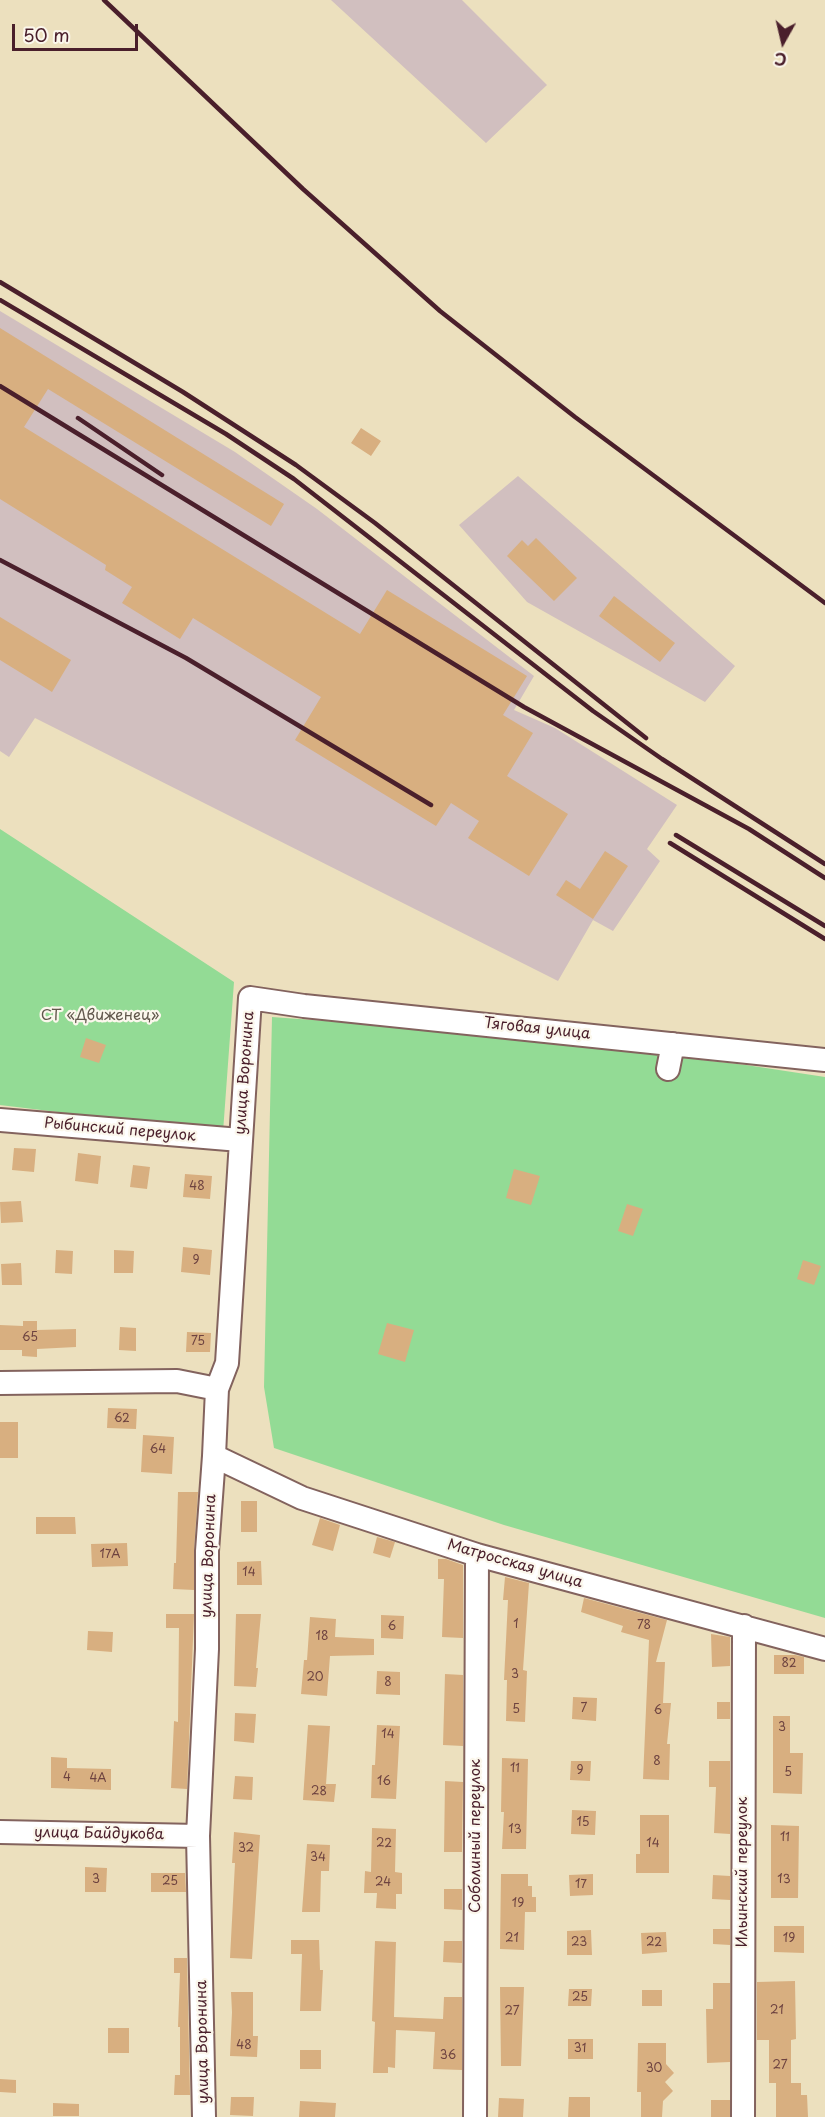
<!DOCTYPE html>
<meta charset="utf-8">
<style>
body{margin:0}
#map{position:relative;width:825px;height:2117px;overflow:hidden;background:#ece0be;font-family:"Playpen Sans",sans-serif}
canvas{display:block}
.north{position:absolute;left:753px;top:12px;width:60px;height:60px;-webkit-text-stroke:4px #fbf7ec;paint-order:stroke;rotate:188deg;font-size:16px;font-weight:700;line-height:24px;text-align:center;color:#4a1f2b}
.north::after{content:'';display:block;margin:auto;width:21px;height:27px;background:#4a1f2b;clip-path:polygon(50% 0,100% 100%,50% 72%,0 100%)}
.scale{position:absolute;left:12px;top:24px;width:126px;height:27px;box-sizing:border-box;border:3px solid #4a1f2b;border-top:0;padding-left:8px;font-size:18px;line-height:21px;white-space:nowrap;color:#4a1f2b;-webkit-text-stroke:4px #fbf7ec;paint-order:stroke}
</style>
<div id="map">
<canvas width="825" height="2117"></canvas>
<div class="north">С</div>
<div class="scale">50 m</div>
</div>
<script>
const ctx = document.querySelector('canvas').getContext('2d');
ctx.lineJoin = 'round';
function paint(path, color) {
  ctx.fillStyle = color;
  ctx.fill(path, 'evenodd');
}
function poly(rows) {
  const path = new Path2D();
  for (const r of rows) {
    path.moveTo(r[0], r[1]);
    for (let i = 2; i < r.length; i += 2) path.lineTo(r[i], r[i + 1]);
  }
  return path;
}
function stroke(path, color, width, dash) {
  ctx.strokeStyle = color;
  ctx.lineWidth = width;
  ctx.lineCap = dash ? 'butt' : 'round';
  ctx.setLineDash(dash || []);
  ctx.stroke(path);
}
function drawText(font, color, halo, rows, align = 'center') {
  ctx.font = font + ' "Playpen Sans",sans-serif';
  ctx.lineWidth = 4.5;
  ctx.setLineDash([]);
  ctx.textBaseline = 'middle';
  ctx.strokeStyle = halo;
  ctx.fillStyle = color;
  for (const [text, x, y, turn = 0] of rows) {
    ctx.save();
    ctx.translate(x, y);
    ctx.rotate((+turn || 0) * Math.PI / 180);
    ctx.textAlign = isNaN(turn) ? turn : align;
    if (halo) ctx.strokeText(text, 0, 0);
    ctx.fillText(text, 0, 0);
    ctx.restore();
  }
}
const industrial = poly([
 [331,0,462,0,547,85,486,143],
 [0,311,235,452,317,509,534,676,514,710,555,728,677,805,647,849,660,861,613,931,593,920,558,981,35,718,9,757,0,751],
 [518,476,735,666,705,702,527,602,459,525]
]);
const green = poly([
 [0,829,234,982,223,1132,0,1105],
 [272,1017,421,1028,746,1065,825,1077,825,1618,504,1525,274,1448,264,1387]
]);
const building = poly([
 [0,328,284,504,271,526,48,389,24,427,360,634,387,590,527,676,503,715,533,733,507,776,568,814,529,876,468,838,479,821,451,803,436,826,295,740,321,697,193,618,180,639,122,603,132,587,105,570,106,565,0,499],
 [361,428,381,441,371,456,351,443],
 [536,538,577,578,554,601,507,556,522,540,528,546],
 [614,596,675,643,660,662,599,616],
 [0,617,71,660,52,692,0,660],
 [605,851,628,866,593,919,556,895,566,880,580,889],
 [86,1038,106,1045,99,1063,80,1057],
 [14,1148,36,1149,34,1172,12,1170],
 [78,1153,101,1156,98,1184,75,1181],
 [133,1165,150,1167,147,1189,130,1187],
 [514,1169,540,1176,531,1205,506,1198],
 [185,1174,212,1176,210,1199,183,1197],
 [21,1201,23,1222,1,1223,0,1202],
 [627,1204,643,1209,633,1236,618,1231],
 [183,1247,212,1250,210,1275,181,1272],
 [56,1250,73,1251,72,1274,55,1273],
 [114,1250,134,1251,133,1273,114,1273],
 [803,1260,821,1266,814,1285,797,1279],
 [21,1263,22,1285,2,1285,1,1264],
 [23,1321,37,1321,37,1330,76,1329,76,1347,37,1349,37,1357,22,1356,22,1350,0,1350,0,1325,23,1326],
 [387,1323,414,1330,405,1362,378,1354],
 [120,1327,136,1328,136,1351,119,1350],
 [187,1332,211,1333,210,1352,186,1352],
 [108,1408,137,1409,136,1429,107,1428],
 [0,1422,18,1422,18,1458,0,1458],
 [143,1435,174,1437,172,1474,141,1472],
 [178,1492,198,1492,194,1550,194,1590,173,1589,174,1563,176,1563],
 [241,1501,257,1501,257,1532,241,1532],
 [36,1517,75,1517,76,1534,36,1534],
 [320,1518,340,1525,333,1551,312,1545],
 [377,1537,395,1542,390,1558,373,1553],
 [127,1543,128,1566,92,1567,91,1544],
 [438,1559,446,1559,463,1565,463,1638,442,1637,444,1579,438,1579],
 [261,1561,262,1585,237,1585,237,1562],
 [505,1577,529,1583,523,1670,527,1671,525,1722,506,1721,507,1680,504,1680,508,1600,503,1600],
 [584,1598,667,1620,656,1662,665,1662,663,1703,671,1703,667,1744,670,1744,669,1780,643,1779,649,1640,621,1632,623,1626,581,1612],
 [166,1614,194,1614,187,1789,171,1788,174,1721,178,1722,179,1628,166,1628],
 [236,1614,261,1614,256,1668,258,1668,256,1687,234,1686],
 [381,1615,404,1616,403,1639,381,1638],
 [310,1617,336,1619,335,1637,374,1639,374,1655,330,1656,327,1696,301,1694,304,1660,307,1660],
 [88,1631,113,1632,112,1652,87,1650],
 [711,1634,730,1637,730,1666,712,1667],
 [774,1655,795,1655,804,1657,804,1674,774,1674],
 [377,1671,400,1672,400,1695,376,1694],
 [445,1674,463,1675,463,1746,443,1745],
 [573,1697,597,1698,596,1721,572,1719],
 [717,1702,730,1702,730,1719,717,1719],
 [235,1713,256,1714,254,1743,234,1741],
 [773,1716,790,1716,790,1753,803,1753,802,1794,773,1793],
 [308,1725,330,1726,326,1784,336,1784,334,1802,303,1800],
 [377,1725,400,1726,396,1799,371,1798,372,1765,375,1765],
 [51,1757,67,1758,67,1768,111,1769,111,1790,51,1788],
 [502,1758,528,1759,526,1849,502,1849,504,1812,501,1812],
 [571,1761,591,1761,590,1781,570,1780],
 [709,1761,730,1761,730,1834,714,1833,716,1787,709,1787],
 [235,1776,253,1777,252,1800,233,1799],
 [445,1781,463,1782,462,1852,444,1852],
 [572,1810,596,1811,595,1835,571,1834],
 [640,1815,669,1815,669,1873,636,1873,636,1854,640,1854],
 [771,1825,799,1826,798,1898,771,1898],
 [372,1828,396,1829,395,1872,402,1873,402,1894,396,1894,396,1909,376,1908,377,1893,364,1893,365,1871,371,1872],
 [234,1832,260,1835,252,1959,230,1958,235,1863,232,1863],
 [307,1844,330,1845,329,1871,321,1871,320,1912,302,1912],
 [85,1867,107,1868,106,1892,85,1892],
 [151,1873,185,1873,186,1892,151,1892],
 [501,1874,528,1874,528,1886,532,1886,532,1897,536,1897,536,1912,525,1912,524,1950,500,1949],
 [593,1874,593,1895,570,1896,569,1875],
 [713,1875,730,1876,730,1900,712,1899],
 [444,1889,462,1889,462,1910,444,1909],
 [774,1926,804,1926,804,1953,774,1952],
 [713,1929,730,1929,730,1945,713,1944],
 [591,1930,592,1955,567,1955,567,1931],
 [666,1932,667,1952,642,1954,641,1933],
 [291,1940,319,1940,320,1970,323,1970,321,2011,300,2011,302,1954,291,1954],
 [375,1941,396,1942,394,2017,443,2019,444,1997,462,1997,462,2070,433,2069,435,2032,396,2030,395,2068,388,2067,388,2073,373,2073,375,2022,372,2021],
 [444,1941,462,1941,462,1963,443,1962],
 [174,1958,187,1958,190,2095,174,2095,175,2075,180,2075,180,2027,178,2027,180,1973,174,1973],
 [795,1981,796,2039,791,2040,791,2083,801,2083,801,2095,807,2095,808,2117,776,2117,776,2083,769,2083,769,2040,757,2040,757,1982],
 [713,1983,730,1983,730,2062,707,2063,706,2009,713,2009],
 [500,1987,524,1987,521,2066,501,2066],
 [569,1989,592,1989,591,2006,568,2006],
 [642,1990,662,1990,662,2006,642,2006],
 [231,1992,253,1992,253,2036,258,2036,257,2057,230,2056,232,2012],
 [108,2028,129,2028,129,2053,108,2053],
 [568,2039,593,2039,593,2059,568,2059],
 [638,2043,666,2043,666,2064,674,2073,665,2082,673,2091,663,2101,662,2117,641,2117,641,2092,637,2092],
 [300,2050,321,2050,321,2069,300,2069],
 [0,2079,16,2080,16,2093,0,2092],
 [231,2097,254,2097,253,2116,230,2115],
 [569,2097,590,2097,590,2117,568,2117],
 [499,2098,524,2099,523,2117,498,2117],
 [711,2100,730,2100,730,2117,711,2117],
 [300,2101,336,2103,335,2117,299,2117],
 [53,2103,79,2104,79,2116,53,2116]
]);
const minor = poly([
 [668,1069,673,1044],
 [0,1120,240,1140],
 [0,1383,177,1381,217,1389],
 [214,1456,302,1498,477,1555,825,1649],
 [0,1832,198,1836],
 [204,2117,198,1836,207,1649,207,1551,214,1456,217,1389,227,1363,250,998,304,1006,825,1060],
 [475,2117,477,1555],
 [743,2117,744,1626]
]);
const rail = poly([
 [104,0,303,189,440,311,575,417,825,603],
 [0,282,183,392,296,465,375,523,646,738],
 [0,300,226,434,294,479,593,711,662,759,825,864],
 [0,386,524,707,749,829,825,878],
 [78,418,162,475],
 [0,560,186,658,431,805],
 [676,835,825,926],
 [670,843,825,939]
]);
const numberNames = [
 ["48",197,1187],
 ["9",196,1261],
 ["65",30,1338],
 ["75",198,1342],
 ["62",122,1419],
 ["64",158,1450],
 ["17А",110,1555],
 ["14",249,1573],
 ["1",516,1625],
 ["78",644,1626],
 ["6",392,1627],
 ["18",322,1637],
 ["82",789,1664],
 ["3",515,1675],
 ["20",315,1678],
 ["8",388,1683],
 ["7",584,1709],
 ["5",516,1710],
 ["6",658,1711],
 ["3",782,1728],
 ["14",388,1735],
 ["8",657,1762],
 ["11",515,1769],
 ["9",580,1771],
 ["5",788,1773],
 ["4",67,1778],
 ["4А",98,1779],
 ["16",384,1782],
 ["28",319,1792],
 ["15",583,1823],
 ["13",515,1830],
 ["11",785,1838],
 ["22",384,1844],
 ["14",653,1844],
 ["32",246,1849],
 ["34",318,1858],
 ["3",96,1880],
 ["13",784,1880],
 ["25",170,1882],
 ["24",383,1883],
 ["17",581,1885],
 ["19",518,1904],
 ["21",512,1939],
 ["19",789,1939],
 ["23",579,1943],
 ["22",654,1943],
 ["25",580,1998],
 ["21",777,2011],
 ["27",512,2012],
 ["48",244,2046],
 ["31",580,2049],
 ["36",448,2056],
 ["27",780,2066],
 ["30",654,2069]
];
const parkNames = [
 ["СТ «Движенец»",100,1016]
];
const streetNames = [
 ["Тяговая улица",537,1029,6],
 ["улица Воронина",245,1073,-86],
 ["Рыбинский переулок",120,1130,5],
 ["улица Воронина",209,1556,-88],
 ["Матросская улица",515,1564,16],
 ["улица Байдукова",99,1834,1],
 ["Соболиный переулок",476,1836,-90],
 ["Ильинский переулок",743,1872,-90],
 ["улица Воронина",203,2042,-91]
];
paint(industrial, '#d1bfbf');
paint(green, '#93db95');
paint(building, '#d8af80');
stroke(minor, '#83635e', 26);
stroke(minor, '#fff', 22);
stroke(rail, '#4a1f2b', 4.5);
drawText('12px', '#6e4340', null, numberNames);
drawText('15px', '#60574b', '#fbf7ec', parkNames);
drawText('15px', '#4a1f2b', '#fbf7ec', streetNames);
</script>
